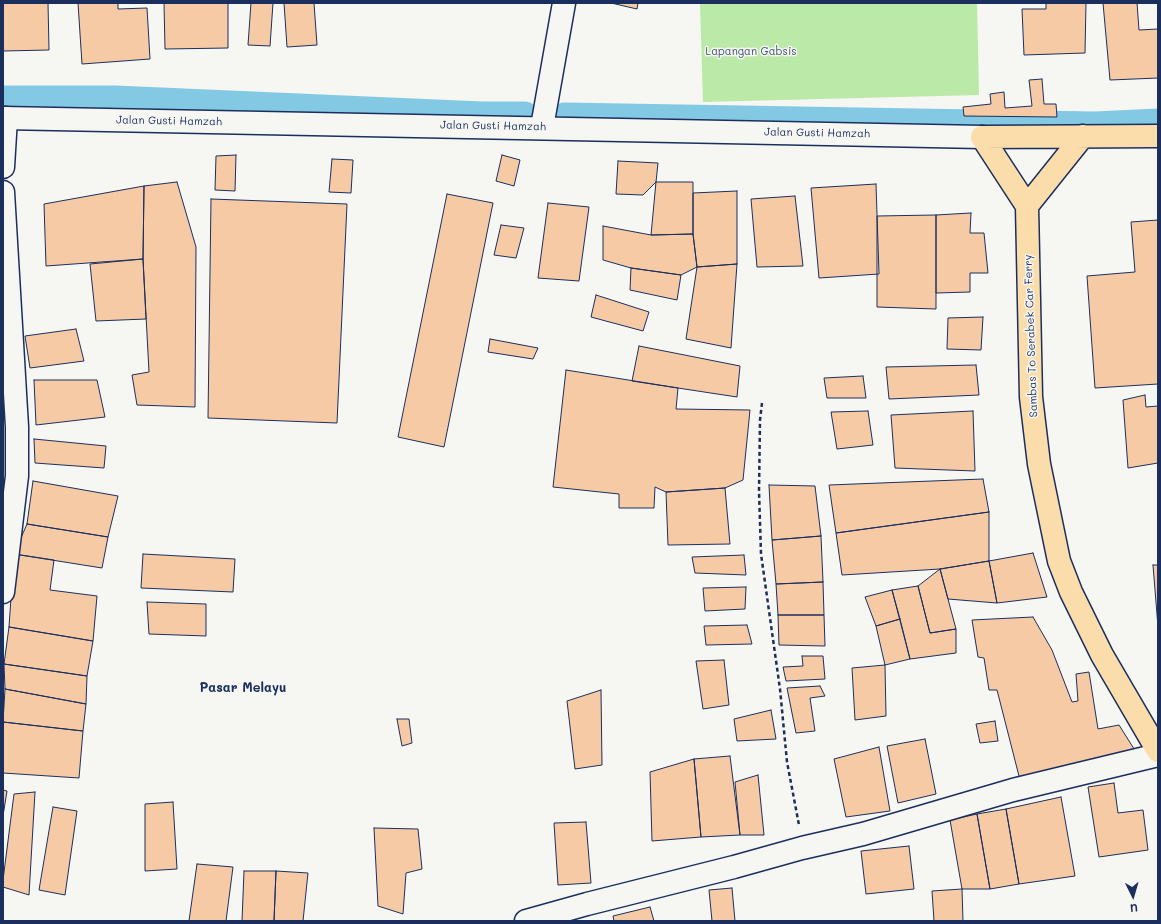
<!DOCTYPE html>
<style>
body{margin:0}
#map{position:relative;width:1161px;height:924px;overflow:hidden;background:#f6f6f2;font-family:Mali,sans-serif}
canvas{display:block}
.frame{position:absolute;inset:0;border:4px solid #1b2f5e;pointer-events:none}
.north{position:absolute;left:1113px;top:876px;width:40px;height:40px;-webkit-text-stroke:3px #f6f6f2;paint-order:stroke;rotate:175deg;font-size:11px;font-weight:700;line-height:16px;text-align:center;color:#1b2f5e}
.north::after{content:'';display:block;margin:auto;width:14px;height:18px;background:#1b2f5e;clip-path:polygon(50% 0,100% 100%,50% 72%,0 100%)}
</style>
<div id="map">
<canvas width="1161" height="924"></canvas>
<div class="frame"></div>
<div class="north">U</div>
</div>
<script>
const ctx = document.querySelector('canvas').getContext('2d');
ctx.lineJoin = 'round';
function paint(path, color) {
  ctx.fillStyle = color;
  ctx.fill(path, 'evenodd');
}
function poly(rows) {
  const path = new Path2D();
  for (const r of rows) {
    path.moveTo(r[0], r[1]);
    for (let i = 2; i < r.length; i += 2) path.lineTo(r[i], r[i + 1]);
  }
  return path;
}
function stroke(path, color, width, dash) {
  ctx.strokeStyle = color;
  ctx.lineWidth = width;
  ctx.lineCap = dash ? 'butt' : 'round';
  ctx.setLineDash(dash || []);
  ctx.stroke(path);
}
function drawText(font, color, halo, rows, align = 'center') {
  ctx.font = font + ' Mali,sans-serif';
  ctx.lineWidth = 3;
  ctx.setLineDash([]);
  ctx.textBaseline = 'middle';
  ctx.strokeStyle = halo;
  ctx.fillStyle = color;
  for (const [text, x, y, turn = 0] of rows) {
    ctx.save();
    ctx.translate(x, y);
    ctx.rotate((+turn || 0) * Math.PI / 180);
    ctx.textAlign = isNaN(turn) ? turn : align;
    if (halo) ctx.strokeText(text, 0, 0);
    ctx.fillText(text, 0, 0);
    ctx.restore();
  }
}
const green = poly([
 [700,3,977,3,979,95,703,102]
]);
const canal = poly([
 [3,98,115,98,482,114,525,114],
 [564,115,1095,124,1158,121]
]);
const building = poly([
 [3,3,48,3,49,50,3,51,3,3],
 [78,3,118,3,118,9,147,8,150,59,82,64,78,3],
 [164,3,228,3,228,48,165,49,164,3],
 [251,3,273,3,270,46,248,45,251,3],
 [284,3,314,3,317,45,287,47,284,3],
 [611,3,638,3,637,9,611,3],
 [1046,3,1086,3,1085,53,1024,55,1022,9,1046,9,1046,3],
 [1103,3,1137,3,1139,30,1158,29,1158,78,1110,80,1103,3],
 [1042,79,1044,104,1056,104,1057,117,964,116,963,107,991,104,990,94,1004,92,1005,108,1032,106,1029,80,1042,79],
 [236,155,235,191,215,190,216,156,236,155],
 [502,155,520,160,514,186,496,181,502,155],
 [332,159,353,160,351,193,329,192,332,159],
 [618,161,658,163,656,182,643,195,616,194,618,161],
 [177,182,196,247,195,407,137,405,132,375,149,372,143,259,144,186,177,182],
 [656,182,693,182,693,234,651,235,656,182],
 [876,184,879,274,819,278,811,188,876,184],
 [144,186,143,259,46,266,44,204,144,186],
 [737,191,737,264,697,267,693,234,693,193,737,191],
 [447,194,493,203,444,447,398,437,447,194],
 [795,196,803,266,757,267,751,199,795,196],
 [211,199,347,204,337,423,208,418,211,199],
 [548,203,589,207,579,281,538,278,548,203],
 [971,213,970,233,984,233,988,273,970,273,970,292,936,293,936,215,971,213],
 [936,215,936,309,877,307,877,216,936,215],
 [1158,220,1158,384,1095,388,1087,276,1135,272,1131,222,1158,220],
 [501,225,524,228,516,258,494,255,501,225],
 [603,226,651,235,693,234,697,267,681,275,631,268,603,260,603,226],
 [143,259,146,319,96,321,90,264,143,259],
 [737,264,731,348,686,339,697,267,737,264],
 [631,268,681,275,677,300,630,290,631,268],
 [596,295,649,312,643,331,591,317,596,295],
 [983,317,981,350,947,349,948,318,983,317],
 [76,329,84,361,30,368,25,336,76,329],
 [490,339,538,348,533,359,488,352,490,339],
 [639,346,740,366,737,397,632,381,639,346],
 [976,365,979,395,889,399,886,367,976,365],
 [566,370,678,388,676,409,750,410,743,480,725,488,666,492,655,487,654,508,619,508,619,494,553,487,566,370],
 [863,376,866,398,827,398,824,378,863,376],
 [34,380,97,380,105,417,36,425,34,380],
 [1145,395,1146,407,1158,406,1158,463,1128,468,1123,400,1145,395],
 [868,411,873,445,837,449,831,412,868,411],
 [973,411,975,471,895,468,891,415,973,411],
 [34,439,106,446,104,468,35,463,34,439],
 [983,479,989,512,836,533,829,485,983,479],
 [33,481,118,496,108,537,27,524,33,481],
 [769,485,815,486,821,536,772,540,769,485],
 [725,488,730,544,668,545,666,492,725,488],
 [989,512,989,561,940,569,842,575,836,533,989,512],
 [27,524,108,537,102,568,14,554,27,524],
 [821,536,823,582,776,584,772,540,821,536],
 [1033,553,1047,597,997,603,989,561,1033,553],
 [14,554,54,560,50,590,97,596,93,641,9,627,14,554],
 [143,554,235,559,233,592,141,588,143,554],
 [744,555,746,575,695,573,692,557,744,555],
 [989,561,997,603,948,599,940,569,989,561],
 [1153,565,1158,565,1158,627,1153,565],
 [940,569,956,629,930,633,918,586,940,569],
 [823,582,824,615,778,615,776,584,823,582],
 [918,586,930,633,956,629,956,653,910,659,892,590,918,586],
 [746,587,745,609,705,611,703,588,746,587],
 [892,590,900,619,876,626,865,597,892,590],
 [147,602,206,604,206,636,149,634,147,602],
 [778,615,824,615,825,646,779,645,778,615],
 [1033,617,1052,650,1072,702,1078,701,1076,674,1089,672,1098,729,1119,725,1136,752,1020,780,997,690,989,690,984,658,978,657,972,620,1033,617],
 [900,619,910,659,885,665,876,626,900,619],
 [747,625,752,644,706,645,704,626,747,625],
 [9,627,93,641,87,676,4,664,9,627],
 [802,656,823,656,825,679,786,681,783,667,803,666,802,656],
 [724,660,729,705,703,709,696,661,724,660],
 [4,664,87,676,86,704,5,689,4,664],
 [885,665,886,716,855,720,852,668,885,665],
 [820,686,825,696,810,698,815,731,796,733,787,688,820,686],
 [5,689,86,704,83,731,3,722,5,689],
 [601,690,602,765,575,769,567,701,601,690],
 [771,710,776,739,737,741,734,719,771,710],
 [397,719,409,719,412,743,402,746,397,719],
 [995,721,998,741,980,743,976,724,995,721],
 [3,722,83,731,79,778,3,773,3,722],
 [925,739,936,794,898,803,887,746,925,739],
 [879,747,890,811,846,817,834,759,879,747],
 [730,756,740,835,701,837,694,759,730,756],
 [694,759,701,837,652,841,650,772,694,759],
 [758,775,764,835,740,835,735,782,758,775],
 [1114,783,1118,813,1143,810,1148,850,1099,857,1088,787,1114,783],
 [3,790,7,791,3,816,3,790],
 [35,792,29,895,3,887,3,880,14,794,35,792],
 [1061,797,1075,876,1019,884,1006,809,1061,797],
 [173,802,177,869,145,871,145,804,173,802],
 [53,807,77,811,65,895,39,890,53,807],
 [1006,809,1019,884,990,889,977,814,1006,809],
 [977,814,990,889,962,889,950,820,977,814],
 [586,822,591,883,558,885,554,823,586,822],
 [374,828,418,829,422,869,406,873,403,914,378,906,374,828],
 [909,846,914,889,866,894,861,851,909,846],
 [197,864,233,867,226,921,189,921,197,864],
 [244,871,276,871,274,921,242,921,244,871],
 [276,871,308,873,303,921,274,921,276,871],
 [732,888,735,921,712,921,709,890,732,888],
 [962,889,963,921,934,921,932,891,962,889],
 [650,907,654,921,614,921,613,916,650,907]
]);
const path = poly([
 [762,403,760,420,759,491,761,554,780,689,787,762,799,825]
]);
const minor = poly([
 [542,127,564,3],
 [3,167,6,118],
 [3,192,17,427,17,476,3,592],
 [526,921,587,904,734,867,802,848,863,834,1013,790,1158,755]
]);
const tertiary = poly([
 [3,118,982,137]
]);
const trunk = poly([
 [982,137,1027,206,1031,397,1039,464,1059,561,1071,592,1102,655,1158,751],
 [982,137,1158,136],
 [1027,206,1083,136]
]);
const parkNames = [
 ["Lapangan Gabsis",751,52]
];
const streetNames = [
 ["Jalan Gusti Hamzah",169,121,1],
 ["Jalan Gusti Hamzah",493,126,1],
 ["Jalan Gusti Hamzah",817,133,1],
 ["Sambas To Serabek Car Ferry",1031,336,-92]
];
const quarterNames = [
 ["Pasar Melayu",243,688]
];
paint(green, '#bbe9a7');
stroke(canal, '#83c9e4', 25);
paint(building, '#f6caa5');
stroke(building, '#1b2f5e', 1);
stroke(minor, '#1b2f5e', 25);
stroke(tertiary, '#1b2f5e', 25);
stroke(trunk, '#1b2f5e', 25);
stroke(path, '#1b2f5e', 2.5, [4, 3]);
stroke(minor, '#f6f6f2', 22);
stroke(tertiary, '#f6f6f2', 22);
stroke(trunk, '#fbddab', 22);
drawText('11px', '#3b546d', '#f6f6f2', parkNames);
drawText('11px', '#1b2f5e', '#f6f6f2', streetNames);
drawText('bold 13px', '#1b2f5e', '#f6f6f2', quarterNames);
</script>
